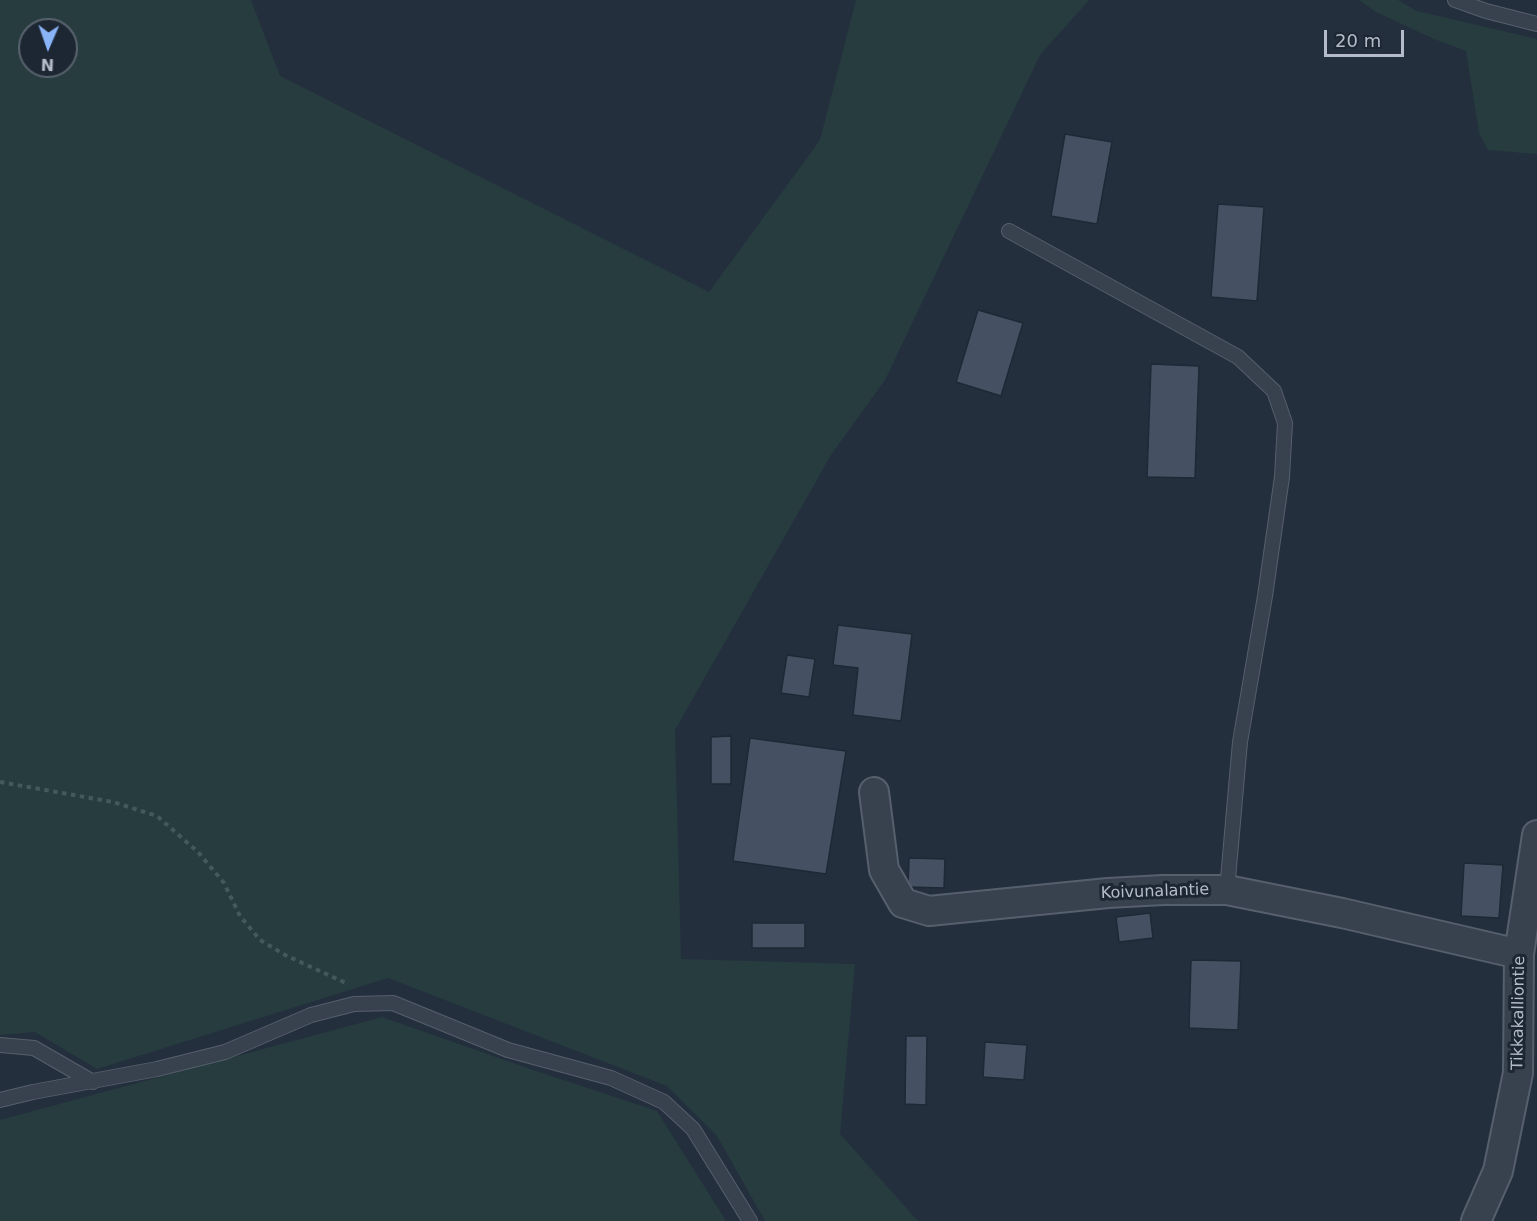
<!DOCTYPE html>
<style>
body{margin:0}
#map{position:relative;width:1537px;height:1221px;overflow:hidden;background:#242f3e;font-family:"DejaVu Sans",sans-serif}
canvas{display:block}
.north{position:absolute;left:18px;top:18px;width:60px;height:60px;box-sizing:border-box;background:#1d2633;border:2px solid #59626f;border-radius:50%;rotate:182deg;font-size:16px;font-weight:700;line-height:24px;text-align:center;color:#b4bcc9}
.north::after{content:'';display:block;margin:auto;width:21px;height:27px;background:#8ab4f8;clip-path:polygon(50% 0,100% 100%,50% 72%,0 100%)}
.scale{position:absolute;left:1324px;top:30px;width:80px;height:27px;box-sizing:border-box;border:3px solid #b4bcc9;border-top:0;padding-left:8px;font-size:18px;line-height:21px;white-space:nowrap;color:#b4bcc9;-webkit-text-stroke:4px #1d2633;paint-order:stroke}
</style>
<div id="map">
<canvas width="1537" height="1221"></canvas>
<div class="north">N</div>
<div class="scale">20 m</div>
</div>
<script>
const ctx = document.querySelector('canvas').getContext('2d');
ctx.lineJoin = 'round';
function paint(path, color) {
  ctx.fillStyle = color;
  ctx.fill(path, 'evenodd');
}
function poly(rows) {
  const path = new Path2D();
  for (const r of rows) {
    path.moveTo(r[0], r[1]);
    for (let i = 2; i < r.length; i += 2) path.lineTo(r[i], r[i + 1]);
  }
  return path;
}
function stroke(path, color, width, dash) {
  ctx.strokeStyle = color;
  ctx.lineWidth = width;
  ctx.lineCap = dash ? 'butt' : 'round';
  ctx.setLineDash(dash || []);
  ctx.stroke(path);
}
function drawText(font, color, halo, rows, align = 'center') {
  ctx.font = font + ' "DejaVu Sans",sans-serif';
  ctx.lineWidth = 6;
  ctx.setLineDash([]);
  ctx.textBaseline = 'middle';
  ctx.strokeStyle = halo;
  ctx.fillStyle = color;
  for (const [text, x, y, turn = 0] of rows) {
    ctx.save();
    ctx.translate(x, y);
    ctx.rotate((+turn || 0) * Math.PI / 180);
    ctx.textAlign = isNaN(turn) ? turn : align;
    if (halo) ctx.strokeText(text, 0, 0);
    ctx.fillText(text, 0, 0);
    ctx.restore();
  }
}
const green = poly([
 [0,0,251,0,280,76,709,292,820,140,856,0,1089,0,1040,55,885,380,831,455,675,730,681,959,855,964,840,1134,918,1221,765,1221,717,1136,667,1086,388,978,97,1069,35,1032,0,1035],
 [30,30,66,30,66,66,30,66],
 [1359,0,1398,0,1417,11,1537,39,1537,154,1488,150,1479,133,1466,51,1434,39,1376,12],
 [382,1017,533,1070,657,1111,726,1221,0,1221,0,1120]
]);
const building = poly([
 [1065,134,1112,142,1097,224,1051,216,1065,134],
 [1218,204,1264,207,1257,301,1211,297,1218,204],
 [978,310,1023,323,1001,396,956,382,978,310],
 [1151,364,1199,366,1195,478,1147,477,1151,364],
 [838,625,912,634,901,721,853,715,858,668,833,665,838,625],
 [787,655,815,659,809,697,781,693,787,655],
 [731,736,731,784,711,784,711,737,731,736],
 [750,738,846,751,826,874,733,861,750,738],
 [909,858,945,859,944,888,908,887,909,858],
 [1464,863,1503,865,1499,918,1461,916,1464,863],
 [1150,913,1153,938,1119,942,1116,917,1150,913],
 [752,923,805,923,805,948,752,948,752,923],
 [1191,960,1241,961,1238,1030,1189,1028,1191,960],
 [906,1036,927,1036,926,1105,905,1104,906,1036],
 [985,1042,1027,1045,1024,1080,983,1077,985,1042]
]);
const path = poly([
 [0,782,113,802,157,816,198,852,224,883,240,916,260,940,285,955,348,984]
]);
const service = poly([
 [1455,0,1486,11,1537,24],
 [1009,231,1238,357,1274,391,1285,423,1282,477,1265,596,1240,742,1227,890],
 [0,1045,34,1048,93,1082],
 [0,1100,33,1092,157,1069,225,1052,311,1015,354,1004,393,1003,508,1050,611,1078,664,1102,693,1129,750,1221]
]);
const minor = poly([
 [874,792,884,870,903,903,929,911,1108,893,1163,890,1227,890,1342,913,1519,954],
 [1476,1221,1498,1171,1518,1073,1519,954,1537,835]
]);
const streetNames = [
 ["Koivunalantie",1155,892,-2],
 ["Tikkakalliontie",1519,1013,-89]
];
paint(green, '#263c3f');
paint(building, '#455162');
stroke(building, '#1f2835', 1.5);
stroke(service, '#565f6c', 16);
stroke(minor, '#565f6c', 32);
stroke(path, '#44595c', 4, [4.5, 4.5]);
stroke(service, '#38414e', 14);
stroke(minor, '#38414e', 28);
drawText('16px', '#b4bcc9', '#1d2633', streetNames);
</script>
